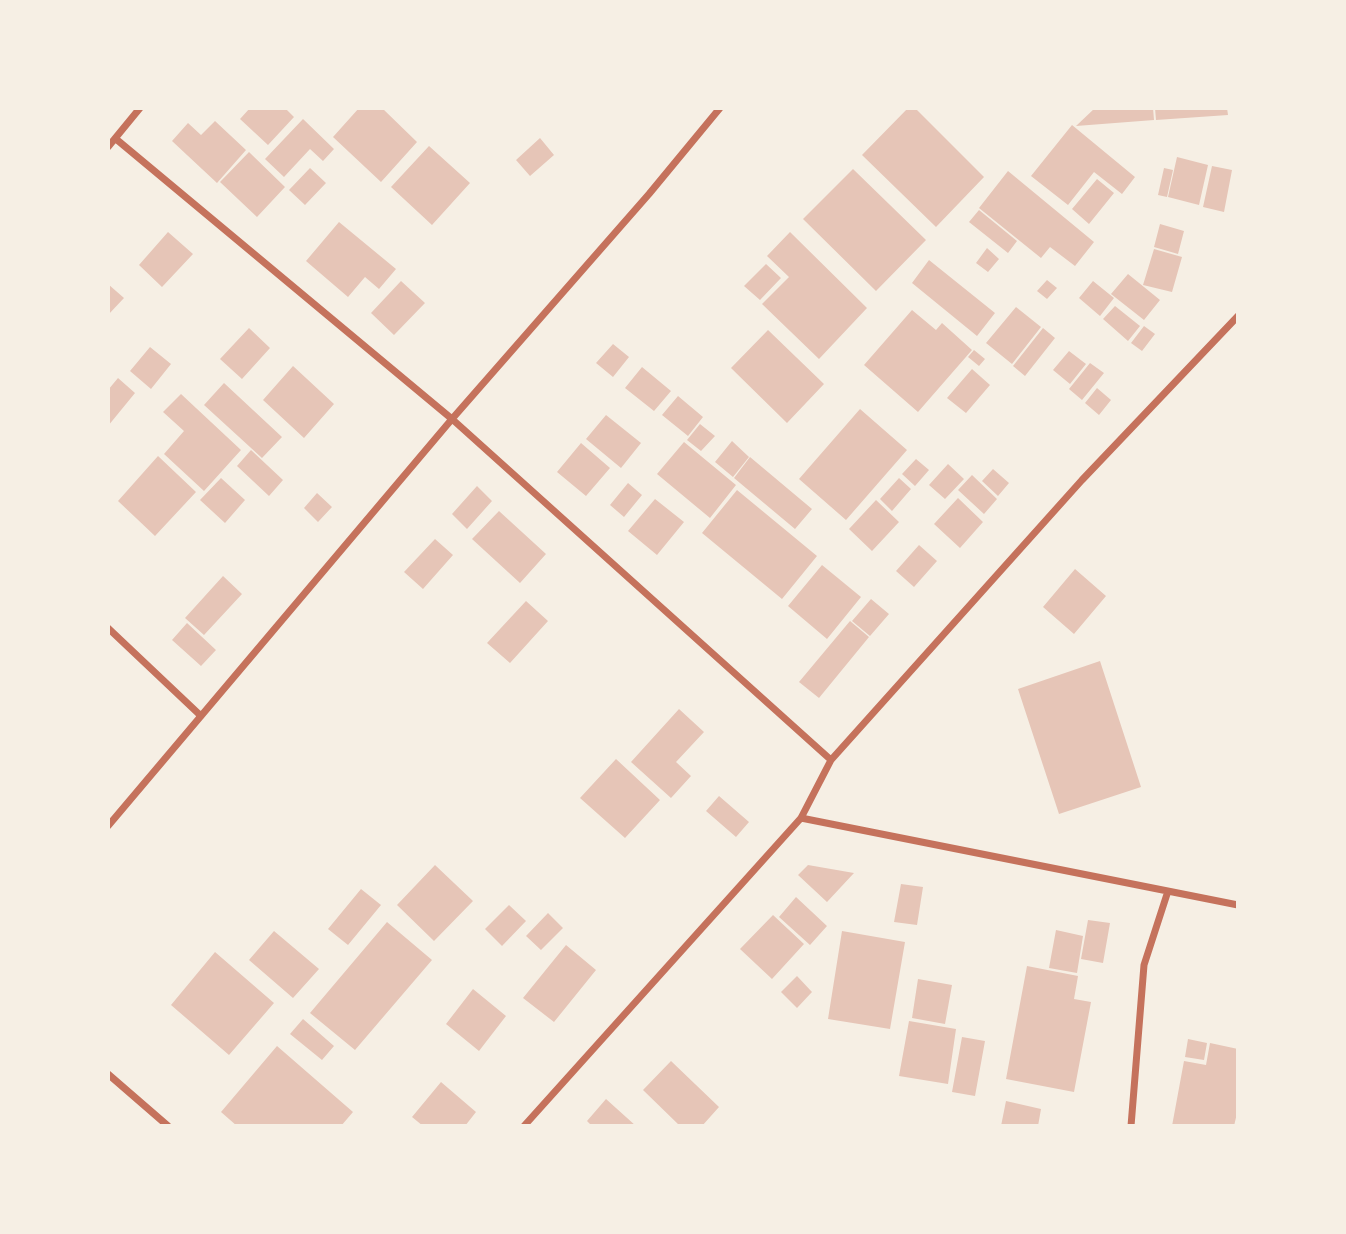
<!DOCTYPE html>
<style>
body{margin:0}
#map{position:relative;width:1346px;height:1234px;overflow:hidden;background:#f6efe4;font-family:Bitter,serif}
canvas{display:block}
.frame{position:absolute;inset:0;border:110px solid #f6efe4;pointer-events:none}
</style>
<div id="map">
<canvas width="1346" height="1234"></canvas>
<div class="frame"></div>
</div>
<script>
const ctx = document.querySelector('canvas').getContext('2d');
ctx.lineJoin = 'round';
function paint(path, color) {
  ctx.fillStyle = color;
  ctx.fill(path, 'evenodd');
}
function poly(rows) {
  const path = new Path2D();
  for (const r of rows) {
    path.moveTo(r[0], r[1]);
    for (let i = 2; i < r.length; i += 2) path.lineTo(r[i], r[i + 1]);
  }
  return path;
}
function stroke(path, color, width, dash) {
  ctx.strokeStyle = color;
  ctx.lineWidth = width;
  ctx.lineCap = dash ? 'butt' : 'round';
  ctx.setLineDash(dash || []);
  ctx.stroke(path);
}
const building = poly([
 [250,108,285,108,294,117,268,145,240,119],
 [359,108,382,108,417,142,381,182,333,137],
 [908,108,915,108,984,177,936,227,862,155],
 [1095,108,1153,108,1154,120,1076,126],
 [1155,108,1227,108,1228,115,1156,120],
 [303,119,334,149,323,161,310,149,284,177,265,159],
 [215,121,246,150,217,183,172,141,188,123,201,135],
 [1072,125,1135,177,1122,194,1094,172,1068,205,1031,176],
 [540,138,554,155,530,176,516,160],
 [429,146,470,183,432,225,391,187],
 [249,152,285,187,257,217,220,182],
 [1177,157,1208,165,1199,205,1168,197],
 [1212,166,1232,170,1224,212,1203,207],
 [310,168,326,183,305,205,289,190],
 [1164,168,1173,170,1167,197,1158,195],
 [853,169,926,240,876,291,803,219],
 [1008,171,1094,242,1075,266,1050,247,1041,258,979,208],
 [1097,179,1114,193,1089,224,1072,209],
 [979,210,1017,241,1008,253,969,222],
 [339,222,396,269,379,289,365,277,348,297,306,261],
 [1160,224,1184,231,1178,254,1154,247],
 [168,232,193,254,162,287,139,265],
 [790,232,867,308,819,359,762,304,789,277,767,256],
 [987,248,999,259,988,272,976,263],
 [1154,249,1182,257,1172,292,1143,285],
 [929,260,995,313,977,336,912,283],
 [766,264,781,278,760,300,744,286],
 [1128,274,1160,300,1144,320,1111,294],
 [1047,280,1057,288,1047,299,1037,291],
 [401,281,425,303,394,335,371,313],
 [1093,281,1114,298,1100,316,1079,298],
 [108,284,124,298,108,315],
 [1115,306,1140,326,1128,341,1103,319],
 [1016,307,1041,327,1012,364,986,343],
 [912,310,936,330,942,323,972,350,918,412,864,365],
 [1144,326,1155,334,1142,351,1131,343],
 [249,328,270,348,242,379,220,359],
 [1043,328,1055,338,1025,376,1013,366],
 [768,330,824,384,787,423,731,368],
 [613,344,629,357,613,377,596,363],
 [150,347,171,364,151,389,130,371],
 [974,350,985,359,979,366,968,357],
 [1069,351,1086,364,1070,384,1053,370],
 [1090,363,1104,373,1082,400,1069,389],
 [293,366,334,404,304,438,263,400],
 [642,367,671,391,654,411,625,388],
 [972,369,990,385,966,413,947,398],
 [118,378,135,393,108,426,108,390],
 [224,383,282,437,262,458,204,405],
 [1097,388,1111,400,1099,415,1085,403],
 [181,394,241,450,204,491,164,454,184,431,163,412],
 [678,396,703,417,688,436,662,415],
 [860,409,907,450,846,520,799,479],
 [606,415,641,443,621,468,586,439],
 [700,424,715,436,701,451,687,440],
 [732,441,749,457,733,477,715,462],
 [684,442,736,485,710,518,657,474],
 [581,443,610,468,586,496,557,472],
 [251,450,283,480,269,496,237,466],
 [158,456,196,492,155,536,118,501],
 [750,457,812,509,795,529,734,478],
 [916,459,929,470,915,486,902,474],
 [948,464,964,479,945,499,929,485],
 [993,469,1009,483,998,496,982,481],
 [972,475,997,499,984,514,958,490],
 [221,478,245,500,225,523,200,500],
 [899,478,911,489,892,511,880,499],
 [628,483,642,495,624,517,610,505],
 [477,486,492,501,467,529,452,514],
 [737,490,817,556,782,599,702,533],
 [317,493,332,507,318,522,304,508],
 [958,498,983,522,960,548,934,524],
 [655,499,684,522,657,555,628,531],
 [876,500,899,522,872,551,849,529],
 [499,511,546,554,520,583,472,539],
 [435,539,453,555,423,589,404,572],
 [919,545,937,561,914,587,896,571],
 [822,565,861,597,827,639,788,606],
 [1075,569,1106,596,1074,634,1043,607],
 [223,576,242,594,204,635,185,618],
 [871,599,889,614,870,636,852,621],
 [526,601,548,621,510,663,487,643],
 [850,621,869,637,819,698,799,682],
 [187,623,216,650,201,666,172,640],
 [1100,661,1141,787,1059,814,1018,689],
 [679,709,704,732,676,762,691,776,671,798,631,762],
 [616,759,660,800,625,838,580,798],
 [719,796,749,822,736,837,706,811],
 [435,865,473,901,434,941,397,905],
 [808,865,854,873,827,902,798,875],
 [901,884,923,887,917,925,894,922],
 [361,889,381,905,348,945,328,929],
 [796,897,827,926,810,945,779,917],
 [509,905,526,921,502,946,485,929],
 [548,913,563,928,541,950,526,936],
 [773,915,804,944,772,979,740,949],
 [1088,920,1110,923,1103,963,1081,959],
 [387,922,432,960,355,1050,310,1013],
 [1056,930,1083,936,1077,973,1049,968],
 [274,931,319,969,293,998,249,960],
 [842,931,905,942,890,1029,828,1019],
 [566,945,596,970,554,1022,523,998],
 [215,952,274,1003,229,1055,171,1005],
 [1027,966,1078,976,1074,999,1091,1002,1074,1092,1006,1079],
 [797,976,812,992,797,1008,781,992],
 [918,979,952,985,945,1024,912,1018],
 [473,989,506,1016,479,1051,446,1024],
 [303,1019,334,1046,322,1060,290,1034],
 [909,1021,956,1029,948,1084,899,1076],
 [962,1037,985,1041,975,1096,952,1092],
 [1188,1039,1207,1043,1204,1060,1185,1057],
 [1210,1043,1238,1049,1238,1109,1234,1126,1172,1126,1184,1061,1206,1065],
 [277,1046,353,1112,341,1126,237,1126,221,1112],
 [671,1061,719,1107,702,1126,680,1126,643,1090],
 [441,1082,476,1112,465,1126,423,1126,412,1117],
 [606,1099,636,1126,592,1126,587,1121],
 [1006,1101,1041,1109,1038,1126,1001,1126]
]);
const minor = poly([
 [116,139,452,419,831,760],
 [108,147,140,108],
 [108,628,201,716],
 [801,818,1238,905],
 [108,826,452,419,649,194,720,108],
 [108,1074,168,1126],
 [524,1126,801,818,831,760,1082,480,1238,316],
 [1131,1126,1144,965,1168,891]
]);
paint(building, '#e6c5b7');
stroke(minor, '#c5725c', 7);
</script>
